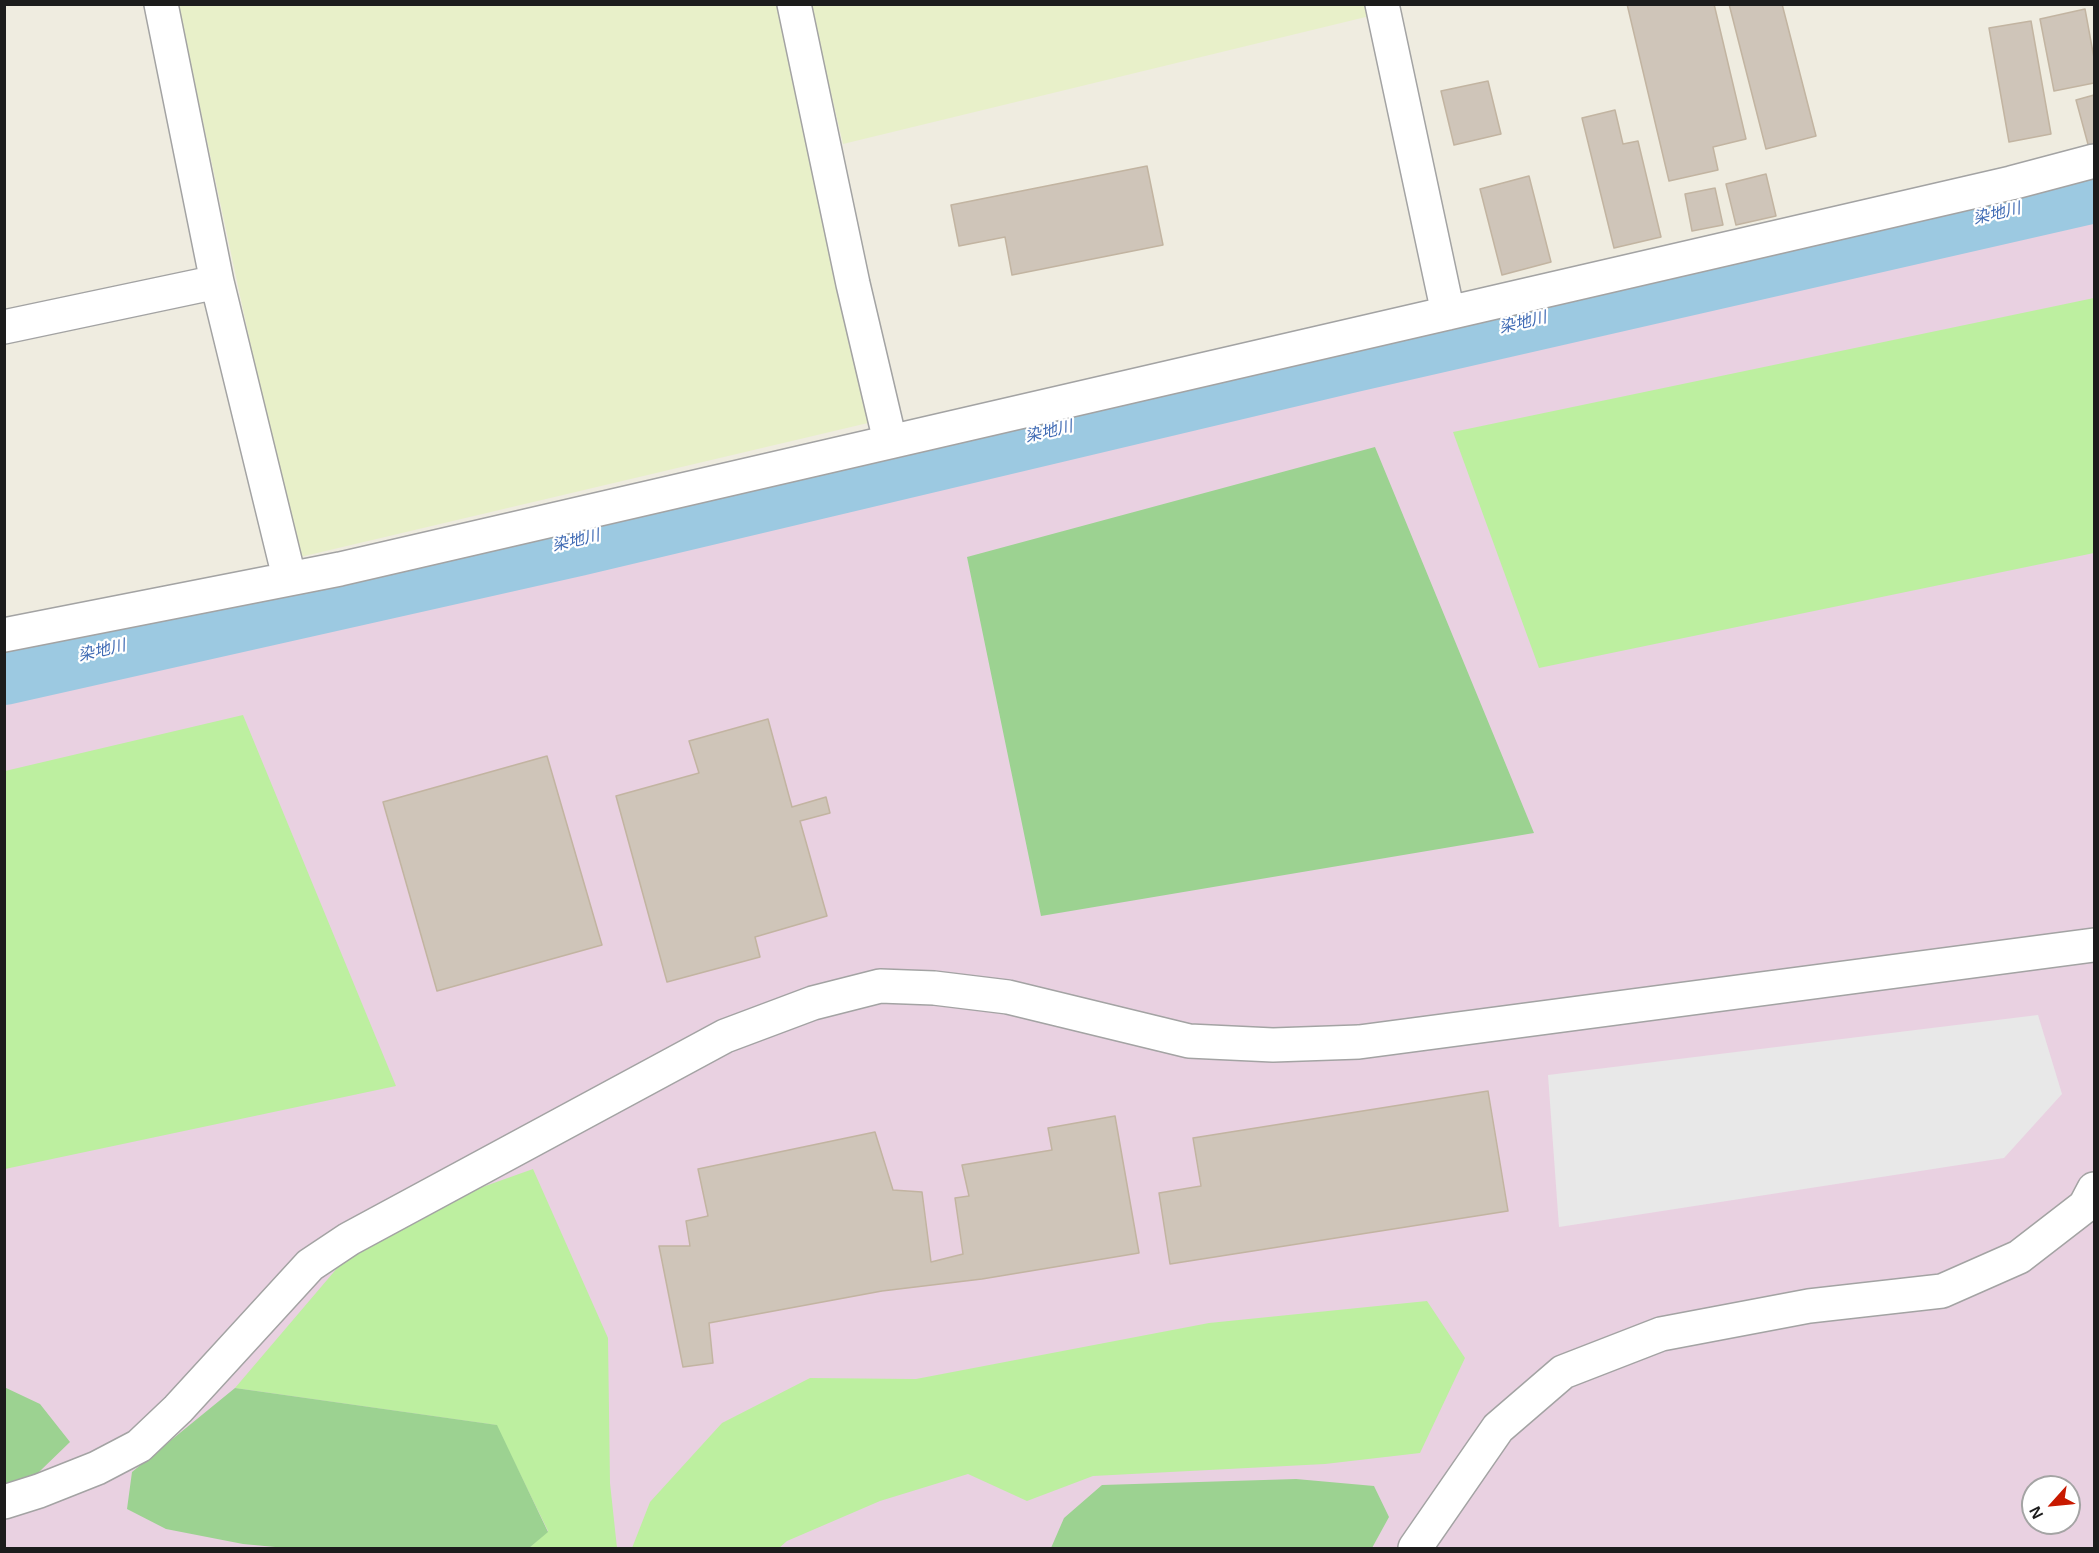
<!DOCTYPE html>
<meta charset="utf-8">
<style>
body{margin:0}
#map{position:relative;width:2099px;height:1553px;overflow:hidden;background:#efece0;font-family:Arial,sans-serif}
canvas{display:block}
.frame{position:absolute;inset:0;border:6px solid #1c1c1c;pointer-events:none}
.north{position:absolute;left:2021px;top:1475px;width:60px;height:60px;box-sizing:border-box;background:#fff;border:2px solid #a4a4a4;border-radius:50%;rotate:243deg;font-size:16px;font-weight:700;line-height:24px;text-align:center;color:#1c1c1c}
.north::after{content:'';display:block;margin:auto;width:21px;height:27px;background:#c81900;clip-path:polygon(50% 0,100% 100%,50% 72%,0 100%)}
</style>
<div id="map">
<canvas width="2099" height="1553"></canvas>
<div class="frame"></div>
<div class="north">N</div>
</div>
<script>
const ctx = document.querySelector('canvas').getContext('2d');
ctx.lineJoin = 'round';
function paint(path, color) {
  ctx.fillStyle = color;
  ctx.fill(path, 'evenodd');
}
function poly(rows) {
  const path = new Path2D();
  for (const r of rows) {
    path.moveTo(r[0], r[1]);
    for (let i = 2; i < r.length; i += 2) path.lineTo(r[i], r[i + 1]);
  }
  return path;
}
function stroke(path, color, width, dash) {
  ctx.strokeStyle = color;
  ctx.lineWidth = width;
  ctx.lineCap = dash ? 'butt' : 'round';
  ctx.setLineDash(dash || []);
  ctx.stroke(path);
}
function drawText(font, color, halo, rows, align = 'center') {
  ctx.font = font + ' Arial,"Noto Sans JP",sans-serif';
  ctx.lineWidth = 4.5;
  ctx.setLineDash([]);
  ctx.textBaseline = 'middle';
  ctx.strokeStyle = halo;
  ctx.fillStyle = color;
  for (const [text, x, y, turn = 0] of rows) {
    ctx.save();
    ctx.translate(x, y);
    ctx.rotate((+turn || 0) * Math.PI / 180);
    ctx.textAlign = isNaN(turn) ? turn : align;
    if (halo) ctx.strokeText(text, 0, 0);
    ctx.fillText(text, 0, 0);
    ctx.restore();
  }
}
const industrial = poly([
 [2094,206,2094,1548,5,1548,4,695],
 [2033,1487,2069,1487,2069,1523,2033,1523]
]);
const farmland = poly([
 [1372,4,1374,15,843,144,810,5],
 [178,5,791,5,868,423,296,558]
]);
const grass = poly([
 [2094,298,2094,553,1539,668,1453,432],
 [243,715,396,1086,5,1169,5,771],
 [533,1169,608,1338,610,1483,617,1548,529,1548,548,1531,496,1425,235,1388,373,1226],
 [1427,1301,1465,1358,1420,1453,1325,1464,1093,1476,1027,1501,968,1474,880,1501,787,1541,779,1548,632,1548,650,1502,722,1423,810,1378,916,1379,1209,1323]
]);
const forest = poly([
 [1375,447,1534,833,1041,916,967,557],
 [4,1387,40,1404,70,1442,10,1500,4,1502],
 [235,1388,497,1425,548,1532,529,1548,286,1548,243,1544,166,1529,127,1509,132,1472],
 [1296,1479,1374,1486,1389,1517,1372,1548,1051,1548,1064,1518,1102,1485]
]);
const parking = poly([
 [2038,1015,2062,1094,2004,1158,1559,1227,1548,1075]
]);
const river = poly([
 [4,673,578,544,1349,361,2094,191]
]);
const building = poly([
 [1627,4,1714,4,1746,139,1713,147,1718,170,1669,181,1627,4],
 [1729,4,1782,4,1816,136,1766,149,1729,4],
 [2085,9,2094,58,2094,83,2054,91,2040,19,2085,9],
 [2031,21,2051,134,2009,142,1989,28,2031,21],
 [1488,81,1501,134,1454,145,1441,91,1488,81],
 [2094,95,2094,147,2089,148,2076,100,2094,95],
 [1615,110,1623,144,1638,141,1661,237,1614,248,1582,118,1615,110],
 [1147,166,1163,245,1012,275,1005,237,959,246,951,205,1147,166],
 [1766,174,1776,216,1736,225,1726,184,1766,174],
 [1529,176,1551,262,1502,275,1480,189,1529,176],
 [1715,188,1723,225,1692,231,1685,194,1715,188],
 [768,719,792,807,826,797,830,813,800,821,827,916,755,937,760,957,667,982,616,796,699,773,689,741,768,719],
 [547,756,602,945,437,991,383,802,547,756],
 [1488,1091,1508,1211,1170,1264,1159,1193,1201,1186,1193,1138,1488,1091],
 [1115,1116,1139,1253,982,1279,882,1291,709,1323,713,1363,683,1367,659,1246,690,1246,686,1221,708,1216,698,1169,875,1132,893,1190,922,1192,931,1262,963,1254,955,1198,969,1196,962,1165,1052,1150,1048,1128,1115,1116]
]);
const minor = poly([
 [161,4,217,282,289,577],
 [794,4,853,284,890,441],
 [1382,4,1448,313],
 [4,327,217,282],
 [4,635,340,569,2011,183,2094,161],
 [4,1502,39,1491,97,1468,139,1446,178,1409,310,1265,349,1239,725,1036,813,1003,880,986,934,988,1008,997,1189,1041,1273,1045,1359,1042,2094,945],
 [1415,1548,1498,1428,1563,1372,1661,1334,1809,1306,1942,1291,2019,1257,2085,1206,2094,1189]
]);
const waterNames = [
 ["染地川",1997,214,-13],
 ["染地川",1523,323,-13],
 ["染地川",1049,432,-13],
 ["染地川",576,541,-13],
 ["染地川",102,651,-13]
];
paint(industrial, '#e9d1e1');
paint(farmland, '#e8f0c9');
paint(grass, '#bdefa0');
paint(forest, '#9cd291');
paint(parking, '#e8e8e8');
stroke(river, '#9cc9e1', 64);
paint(building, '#cfc5b9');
stroke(building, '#c2b4a1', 1.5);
stroke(minor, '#a3a3a3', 36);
stroke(minor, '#fff', 33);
drawText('italic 16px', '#406bb4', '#fff', waterNames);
</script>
